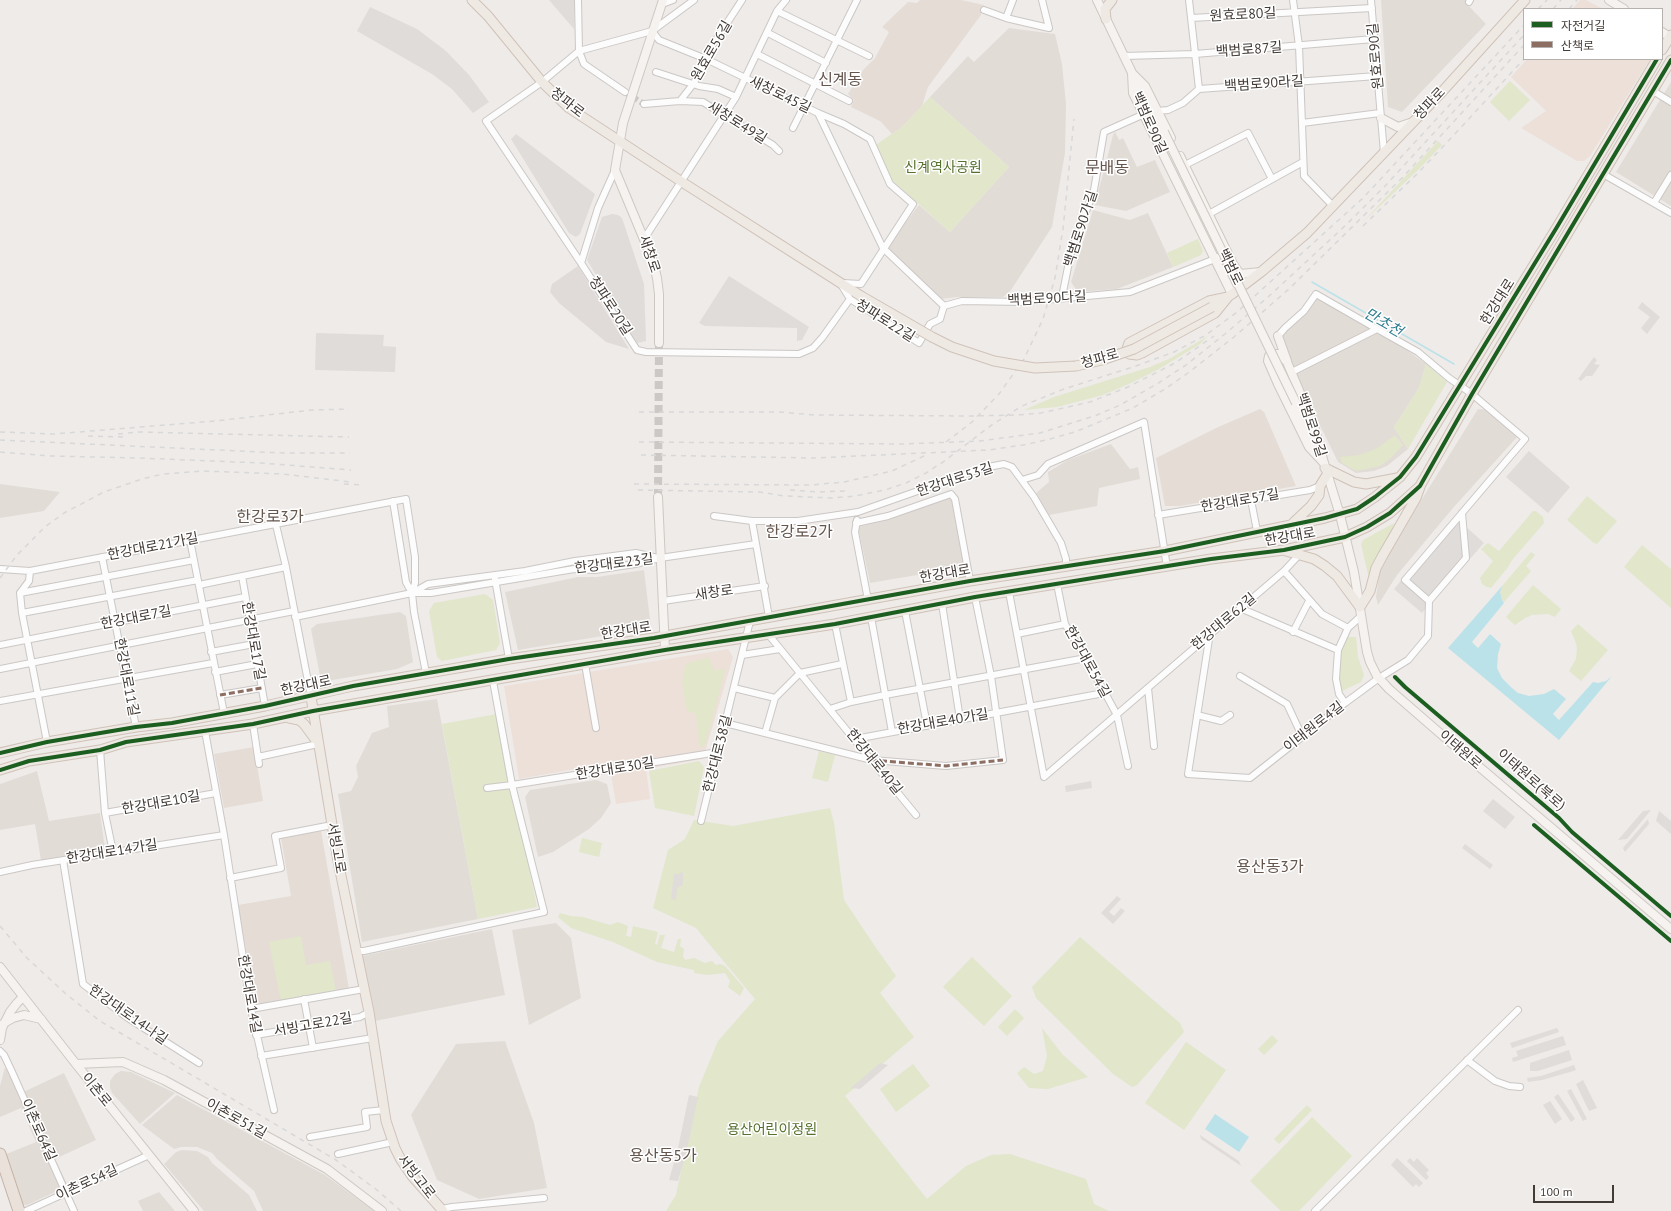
<!DOCTYPE html>
<meta charset="utf-8">
<style>
body{margin:0}
#map{position:relative;width:1671px;height:1211px;overflow:hidden;background:#eeebe9;font-family:"PT Sans","Noto Sans KR",sans-serif}
canvas{display:block}
.legend{position:absolute;left:1523px;top:8px;width:140px;height:52px;box-sizing:border-box;background:#fff;border:1px solid #b4b1af;margin:0;padding:5px 7px;list-style:none;font-size:12px;color:#433b36}
.legend li{display:flex;align-items:center;gap:8px;height:20px}
.legend b{width:20px;border:1px solid #b4b1af}
.scale{position:absolute;left:1533px;top:1185px;width:81px;height:18px;box-sizing:border-box;border:2px solid #433b36;border-top:0;padding-left:5px;font-size:12px;line-height:14px;white-space:nowrap;color:#433b36;-webkit-text-stroke:3px #fff;paint-order:stroke}
</style>
<div id="map">
<canvas width="1671" height="1211"></canvas>
<ul class="legend">
<li><b style="height:5px;background:#1b5e20"></b>자전거길</li>
<li><b style="height:5px;background:#8d6e63"></b>산책로</li>
</ul>
<div class="scale">100 m</div>
</div>
<script>
const ctx = document.querySelector('canvas').getContext('2d');
ctx.lineJoin = 'round';
function paint(path, color) {
  ctx.fillStyle = color;
  ctx.fill(path, 'evenodd');
}
function poly(rows) {
  const path = new Path2D();
  for (const r of rows) {
    path.moveTo(r[0], r[1]);
    for (let i = 2; i < r.length; i += 2) path.lineTo(r[i], r[i + 1]);
  }
  return path;
}
function stroke(path, color, width, dash) {
  ctx.strokeStyle = color;
  ctx.lineWidth = width;
  ctx.lineCap = dash ? 'butt' : 'round';
  ctx.setLineDash(dash || []);
  ctx.stroke(path);
}
function drawText(font, color, halo, rows, align = 'center') {
  ctx.font = font + ' "PT Sans","Noto Sans KR",sans-serif';
  ctx.lineWidth = 3;
  ctx.setLineDash([]);
  ctx.textBaseline = 'middle';
  ctx.strokeStyle = halo;
  ctx.fillStyle = color;
  for (const [text, x, y, turn = 0] of rows) {
    ctx.save();
    ctx.translate(x, y);
    ctx.rotate((+turn || 0) * Math.PI / 180);
    ctx.textAlign = isNaN(turn) ? turn : align;
    if (halo) ctx.strokeText(text, 0, 0);
    ctx.fillText(text, 0, 0);
    ctx.restore();
  }
}
const residential = poly([
 [1381,0,1468,0,1466,3,1486,24,1402,112,1388,107],
 [1009,28,1055,34,1062,64,1066,104,1065,153,1052,227,1011,290,1003,297,957,297,940,299,887,247,919,205,950,232,1009,167,930,97,968,56,974,62],
 [1671,82,1671,206,1616,172],
 [1115,132,1119,140,1123,138,1137,167,1155,160,1170,192,1126,211,1095,205,1113,135],
 [1093,210,1130,220,1148,213,1173,267,1117,289,1078,292,1071,282],
 [1318,296,1390,338,1426,364,1419,388,1394,427,1408,449,1387,466,1374,471,1356,473,1338,462,1277,338],
 [1478,409,1489,410,1518,436,1453,508,1397,575,1378,605,1376,597,1380,570,1404,528],
 [1111,444,1130,469,1138,467,1140,479,1099,488,1097,506,1049,515,1036,493,1049,482,1048,472,1068,460],
 [0,484,60,492,44,511,0,518],
 [949,497,954,501,964,567,870,583,858,527,890,519],
 [644,570,651,628,518,650,505,592,578,577,597,577],
 [400,612,406,616,413,662,397,669,327,681,320,676,311,629,317,624],
 [437,699,478,919,362,942,338,794,351,791,358,777,356,766,372,733,389,727,387,706],
 [37,771,49,821,100,813,105,849,41,860,35,824,0,830,0,784],
 [596,780,607,784,611,803,601,818,589,829,553,852,538,857,525,797,530,790],
 [556,923,571,938,581,998,529,1025,512,930],
 [492,929,505,995,375,1021,362,956],
 [505,1041,534,1123,547,1188,479,1199,437,1180,411,1115,456,1044],
 [5,1067,19,1094,64,1073,96,1140,55,1159,68,1186,27,1205,19,1204,4,1155,36,1142,21,1108,0,1117,0,1086],
 [121,1071,131,1072,175,1093,140,1124,112,1093,110,1088,110,1081,115,1074],
 [177,1095,325,1175,374,1211,263,1211,254,1191,217,1159,212,1153,197,1147,181,1147,174,1149,142,1125],
 [182,1150,197,1151,208,1157,212,1163,249,1195,257,1211,204,1211,164,1164,176,1152],
 [159,1192,175,1211,143,1211,138,1201]
]);
const commercial = poly([
 [1580,0,1586,0,1603,9,1572,9],
 [1527,59,1650,59,1590,156,1584,161,1577,161,1521,128,1546,111,1511,77],
 [728,649,733,657,703,759,646,769,650,799,616,804,609,763,519,779,504,686]
]);
const industrial = poly([
 [578,266,629,349,606,342,559,303,550,292,552,284]
]);
const education = poly([
 [920,0,961,0,984,5,981,15,928,87,922,106,903,126,892,134,880,121,851,107,854,100,848,94,864,69,875,58,889,32,882,27,908,2,917,3],
 [1260,409,1264,412,1296,486,1180,506,1165,506,1156,458,1216,428],
 [254,747,263,801,224,808,214,754],
 [321,831,349,989,256,1006,238,905,291,896,281,838]
]);
const green = poly([
 [1510,81,1530,100,1509,121,1490,102],
 [930,97,1009,167,950,232,892,180,876,145,903,126],
 [1438,141,1442,145,1420,168,1364,221],
 [1198,239,1203,251,1201,255,1173,267,1167,253],
 [1208,336,1200,344,1159,369,1131,383,1103,395,1057,407,1024,410,1054,397,1150,367,1169,359],
 [1426,364,1447,382,1408,449,1394,427,1419,388],
 [1395,435,1403,445,1391,458,1380,466,1356,471,1342,463,1340,457,1359,455,1376,449],
 [1587,496,1617,521,1597,544,1594,543,1567,520],
 [1533,511,1536,511,1543,517,1544,523,1512,560,1508,567,1491,588,1487,587,1482,584,1480,578,1493,561,1481,549,1488,543,1499,551],
 [1394,523,1393,529,1369,579,1361,544,1363,540],
 [1642,545,1671,569,1671,608,1624,567],
 [1531,552,1535,555,1526,566,1531,571,1504,602,1502,600,1500,592,1503,585],
 [1533,585,1561,609,1555,617,1548,614,1532,615,1525,618,1515,625,1506,617],
 [485,594,493,600,500,643,496,650,442,661,437,657,429,611,434,603],
 [1578,624,1608,650,1581,681,1569,671,1576,659,1577,649,1576,643,1571,631],
 [1347,637,1356,637,1358,657,1364,675,1361,682,1342,691,1338,678,1341,651],
 [708,657,715,671,726,668,705,746,699,747,696,714,687,711,682,681,686,664],
 [497,714,537,907,478,919,442,724],
 [819,751,835,755,828,782,812,778],
 [699,761,704,767,694,816,655,808,649,771],
 [830,808,834,823,844,900,874,945,896,976,880,993,914,1037,845,1096,927,1199,966,1166,991,1155,1010,1154,1086,1179,1094,1204,1109,1211,666,1211,676,1195,699,1087,718,1041,755,999,696,928,653,908,668,850,685,839,694,820,733,826],
 [582,838,602,843,599,857,579,852],
 [560,913,571,916,583,917,610,925,618,922,628,926,626,936,631,937,633,926,658,932,655,944,657,945,660,935,665,935,661,948,674,952,678,939,681,939,680,946,684,949,683,956,685,960,694,958,705,963,712,961,716,965,720,964,725,966,744,988,740,996,728,987,730,981,725,973,707,975,694,973,694,970,657,962,613,942,571,928,558,917],
 [301,936,306,965,330,961,336,991,281,1001,269,942],
 [1080,937,1180,1023,1184,1032,1137,1085,1132,1087,1113,1074,1036,998,1032,987],
 [972,957,1012,996,984,1026,943,987],
 [1015,1009,1024,1018,1007,1036,998,1027],
 [1042,1028,1062,1054,1088,1077,1048,1089,1029,1088,1017,1073,1024,1067,1034,1074,1043,1071,1047,1056],
 [1272,1035,1278,1041,1264,1055,1258,1049],
 [1186,1042,1226,1070,1184,1130,1145,1103],
 [913,1064,930,1086,896,1112,880,1089],
 [1307,1105,1312,1110,1279,1144,1274,1139],
 [1312,1117,1352,1156,1299,1211,1281,1211,1250,1181]
]);
const parking = poly([
 [549,0,574,0,574,29],
 [370,7,417,29,446,51,469,75,489,102,473,113,452,89,432,74,357,31],
 [516,134,595,194,580,234,576,237,569,233,511,139],
 [612,214,618,215,622,218,644,284,646,341,637,343,587,260,602,217],
 [729,276,809,327,802,340,797,341,797,328,705,326,699,323],
 [1642,302,1660,317,1647,334,1641,328,1650,317,1638,308],
 [316,333,384,335,383,346,396,347,395,372,315,370],
 [1594,357,1597,360,1594,364,1600,365,1592,376,1586,376,1581,381,1578,379],
 [1529,451,1570,487,1548,513,1506,477],
 [1455,517,1484,543,1422,613,1394,589],
 [1091,781,1092,788,1066,792,1065,786],
 [1493,799,1515,817,1505,829,1483,811],
 [1651,810,1627,839,1618,840,1643,811],
 [1659,811,1671,821,1671,834,1656,821],
 [1648,819,1649,824,1625,852,1623,848],
 [1465,844,1493,865,1490,869,1462,848],
 [683,872,683,885,677,888,676,900,671,899,674,874,679,874],
 [1117,896,1121,899,1109,912,1114,916,1121,908,1125,911,1113,924,1101,913],
 [1557,1028,1559,1032,1512,1048,1510,1043],
 [1563,1036,1566,1045,1513,1062,1512,1058,1518,1056,1516,1051],
 [1569,1050,1572,1060,1538,1071,1530,1071,1530,1063],
 [880,1063,888,1065,860,1089,851,1088],
 [1574,1065,1576,1070,1570,1072,1542,1080,1528,1082,1527,1078,1541,1076],
 [1583,1080,1597,1108,1589,1111,1576,1084],
 [1571,1089,1587,1119,1583,1121,1567,1091],
 [1558,1094,1575,1119,1571,1122,1554,1097],
 [689,1095,698,1097,686,1154,678,1181,669,1180,678,1148],
 [1550,1101,1562,1119,1555,1124,1543,1105],
 [1200,1135,1239,1161,1241,1166,1201,1139],
 [1397,1158,1423,1183,1419,1187,1416,1184,1413,1187,1391,1165],
 [1410,1158,1414,1162,1417,1158,1429,1170,1426,1173,1429,1177,1426,1180,1407,1161]
]);
const water = poly([
 [1503,585,1500,592,1502,600,1504,603,1472,642,1478,648,1490,634,1501,644,1498,654,1497,668,1502,678,1512,688,1518,693,1529,696,1544,694,1554,689,1566,699,1553,714,1559,720,1593,682,1598,683,1606,681,1612,676,1559,740,1448,648],
 [1215,1114,1249,1137,1239,1152,1205,1129]
]);
const stream = poly([
 [1312,282,1454,364]
]);
const streetTunnel = poly([
 [625,92,644,104]
]);
const secondaryTunnel = poly([
 [658,497,659,343]
]);
const street = poly([
 [578,0,579,51,584,64,625,92],
 [694,0,652,31,579,51,542,82,486,121,581,263,637,350,646,352,799,354,813,348,822,338,850,299],
 [1189,0,1199,89],
 [1293,0,1299,46,1304,176,1333,206],
 [1371,0,1384,153],
 [1469,2,1470,0],
 [662,4,673,0],
 [984,10,1006,18,1049,28,1042,0],
 [777,11,869,56],
 [1006,18,1013,0],
 [1191,18,1372,8],
 [652,31,659,40,706,59,818,113,883,248,944,306,962,301,1023,302,1130,292,1215,259,1227,252],
 [768,33,826,63],
 [757,54,849,101],
 [1124,56,1195,54,1374,39],
 [656,72,699,86,718,89,736,97],
 [1653,91,1671,102],
 [680,101,694,83,712,46,742,0],
 [644,104,680,101,703,102,773,145,779,151],
 [1158,111,1168,110,1183,103,1199,89,1377,76],
 [818,113,844,124,870,139,890,184,913,204,861,284,843,283],
 [1302,123,1380,113],
 [793,128,857,0],
 [1185,165,1248,133,1272,179],
 [1603,174,1671,213],
 [1654,203,1671,175],
 [1209,214,1303,162],
 [644,239,736,97,777,11,786,0],
 [581,263,598,208,615,170],
 [842,286,850,299,919,343,930,324,940,319,944,306],
 [1062,297,1071,252,1094,190,1104,132,1142,115],
 [1278,336,1285,328,1304,311,1316,294,1377,329],
 [1292,372,1377,329,1418,352,1449,378,1472,394,1525,439,1496,473,1462,513,1405,580,1429,601,1466,558,1462,513],
 [1022,480,1038,475,1048,464,1144,422,1167,567],
 [1251,500,1257,531],
 [393,501,406,582,412,593],
 [1158,515,1310,490,1320,486],
 [714,516,752,521,798,521,858,512,983,468,1004,464,1012,467,1034,497,1061,543,1066,559,1066,566],
 [857,520,855,532,868,600],
 [752,521,769,617],
 [856,523,888,516,951,494,955,499,970,581],
 [276,525,286,567,311,697],
 [190,540,224,713],
 [102,557,136,727],
 [0,569,30,571,406,499,415,557,415,583,412,593,414,612,426,673],
 [30,571,29,581,20,593,22,613,47,742],
 [1284,571,1322,614,1348,628],
 [242,576,265,706],
 [495,579,509,659],
 [1057,584,1065,624,1086,658,1117,715,1128,766],
 [199,585,286,567],
 [414,592,428,584,525,571,575,561,636,553,658,558],
 [1009,592,1044,777,1284,571,1299,555],
 [20,593,194,560],
 [663,601,765,586],
 [942,604,960,719],
 [1240,608,1338,650],
 [905,611,927,725],
 [22,613,198,580],
 [295,617,412,593,431,593,574,569,595,570,635,564,660,558,756,544],
 [871,617,892,732],
 [835,624,851,702],
 [1293,632,1309,601],
 [1210,633,1188,774,1250,778,1345,703,1379,678,1408,660,1428,636,1429,601],
 [768,634,916,815],
 [1017,634,1065,624],
 [0,645,245,597],
 [211,652,254,644],
 [742,655,780,649],
 [585,664,596,728],
 [0,669,294,611],
 [215,672,257,664],
 [1240,676,1287,704,1302,736],
 [734,688,775,698],
 [1148,688,1154,746],
 [220,695,262,688],
 [0,701,213,663],
 [1345,703,1339,694,1336,679,1338,650,1348,628,1361,616],
 [830,709,851,702,885,695,1086,658],
 [1197,715,1221,721,1230,715],
 [725,723,872,760,946,766,1003,760,991,676,975,597],
 [253,724,259,764],
 [205,731,224,835,251,1009,274,1110],
 [765,733,775,698,800,673,842,664],
 [855,739,1104,693],
 [100,750,105,813,113,852],
 [258,757,318,744],
 [487,788,512,785,493,681],
 [105,813,216,793],
 [701,821,750,621],
 [63,860,83,984,128,1018,199,1063],
 [0,872,32,865,224,835],
 [230,878,281,868,275,836,332,825],
 [356,951,364,951,544,912,512,785,718,752],
 [304,999,313,1048],
 [251,1009,364,989],
 [256,1035,360,1017,369,1012],
 [0,1051,4,1055,12,1072,74,1211],
 [261,1056,373,1038],
 [1467,1060,1495,1081,1509,1086,1520,1087],
 [310,1137,367,1127,365,1112,384,1110],
 [338,1154,393,1142],
 [442,1209,452,1207,544,1198],
 [26,1211,149,1155],
 [1315,1211,1518,1010]
]);
const secondary = poly([
 [1097,0,1161,133],
 [1609,0,1624,9],
 [1662,32,1671,38],
 [1132,73,1145,86,1171,138],
 [1132,73,1133,93,1232,294],
 [1381,118,1398,127,1413,122],
 [1180,156,1233,264,1240,274,1261,272],
 [1278,336,1287,361],
 [659,343,659,294,657,278,653,261,615,170,623,123,663,0],
 [1296,403,1315,443],
 [1324,463,1309,447,1278,384,1268,361,1269,356,1272,354,1279,354,1287,362,1314,426,1324,463,1340,515,1354,572,1367,652,1370,662,1377,676,1389,689,1457,748,1671,929],
 [658,497,665,650],
 [0,967,76,1064,194,1211],
 [4,1023,13,1018,24,1015,41,1019],
 [0,1040,2,1028,10,1012,17,1003,23,997],
 [76,1064,123,1062,164,1080,327,1169,382,1211]
]);
const primary = poly([
 [472,0,488,16,542,82,569,108,682,182,861,296],
 [1106,19,1105,9,1112,0],
 [1662,50,1671,35],
 [1228,297,1215,313,1142,353,1137,355,1129,354,1127,349,1129,343,1209,301,1228,297],
 [1212,307,1232,294,1261,272,1307,233,1440,94,1525,0],
 [1325,468,1354,482,1366,484,1397,478],
 [1293,523,1311,506,1319,495,1320,486,1328,473],
 [1286,551,1314,559,1325,566,1337,576,1360,607,1370,591,1376,568,1383,555,1416,498,1420,487],
 [311,697,338,861,369,1012,386,1121,395,1148,401,1160,412,1176,443,1211],
 [289,718,299,720,304,724,315,739],
 [0,753,47,742,136,727,172,723,265,706,353,686,509,659,654,638,970,581,1165,551,1325,518,1357,509,1375,497,1400,477,1416,457,1557,227,1657,59],
 [0,770,29,761,100,750,126,742,253,724,313,711,665,650,835,624,975,597,1211,559,1284,550,1345,537,1367,527,1390,513,1420,486,1472,394,1671,60]
]);
const highway = poly([
 [0,1154,19,1211]
]);
const rail = poly([
 [1538,9,1547,0],
 [1553,9,1561,0],
 [1569,9,1577,0],
 [1363,226,1417,174,1453,136,1524,59],
 [639,412,780,412,815,415,971,416,1018,415,1041,413,1090,402,1128,387,1175,363,1214,336],
 [0,432,54,434,215,421,312,410,349,409],
 [118,434,138,432,349,437],
 [88,436,124,437],
 [0,440,283,453,350,453],
 [639,442,902,444,980,441,1040,433,1097,415,1120,405,1157,384,1186,365,1225,334,1268,297,1346,225,1385,186,1524,35],
 [946,442,972,422,999,394,1024,359,1043,319,1055,278,1063,229,1074,119],
 [0,452,51,456,139,458,261,463,351,470],
 [641,455,813,458,989,450,1023,445,1046,440,1075,432,1133,408,1165,389,1188,373,1234,337,1290,288,1402,178,1524,45],
 [344,484,364,485],
 [634,484,811,485,844,482,892,471,926,455],
 [638,490,759,492,785,496,832,498,855,496,885,490,906,483,926,473,943,462,993,424,1022,406,1064,389,1136,366,1174,352,1206,335,1237,312,1363,198,1524,25],
 [790,490,817,492,845,491],
 [0,578,17,555,45,527,64,513,104,492,142,479,163,474,204,471,283,474,351,482],
 [0,926,27,958,66,994,100,1021,336,1160,377,1190,401,1211]
]);
const secondaryBridge = poly([
 [1164,132,1296,403]
]);
const primaryBridge = poly([
 [861,296,932,337,952,347,994,361,1035,368,1076,366,1102,360,1134,349,1212,307]
]);
const quiet = poly([
 [220,695,262,688],
 [872,760,946,766,1003,760]
]);
const cycleway = poly([
 [1395,677,1405,687,1559,818,1572,832,1671,916],
 [0,753,47,742,136,727,172,723,265,706,353,686,509,659,654,638,970,581,1165,551,1325,518,1357,509,1375,497,1400,477,1416,457,1557,227,1657,59],
 [0,770,29,761,100,750,126,742,253,724,313,711,665,650,835,624,975,597,1211,559,1284,550,1345,537,1367,527,1390,513,1420,486,1472,394,1671,60],
 [1534,825,1671,941]
]);
const streetNames = [
 ["원효로80길",1243,15,-3],
 ["백범로87길",1249,50,-4],
 ["원효로56길",712,51,-60],
 ["원효로90길",1376,56,-95],
 ["백범로90라길",1264,84,-4],
 ["새창로45길",780,95,26],
 ["청파로",567,103,38],
 ["청파로",1430,104,-47],
 ["새창로49길",737,123,32],
 ["백범로90길",1149,123,66],
 ["백범로90가길",1081,229,-72],
 ["새창로",649,254,71],
 ["백범로",1230,267,64],
 ["백범로90다길",1047,299,-3],
 ["한강대로",1498,302,-58],
 ["청파로20길",610,306,57],
 ["청파로22길",885,321,32],
 ["청파로",1100,359,-16],
 ["백범로99길",1311,425,72],
 ["한강대로53길",955,480,-18],
 ["한강대로57길",1240,501,-10],
 ["한강대로",1290,537,-10],
 ["한강대로21가길",153,547,-11],
 ["한강대로23길",614,564,-7],
 ["한강대로",945,574,-10],
 ["새창로",714,593,-8],
 ["한강대로7길",136,618,-11],
 ["한강대로62길",1224,622,-40],
 ["한강대로",626,631,-9],
 ["한강대로17길",253,641,80],
 ["한강대로54길",1087,662,61],
 ["한강대로11길",126,677,79],
 ["한강대로",306,686,-12],
 ["한강대로40가길",943,722,-10],
 ["이태원로4길",1314,727,-38],
 ["이태원로",1460,750,41],
 ["한강대로38길",718,754,-76],
 ["한강대로40길",874,762,51],
 ["한강대로30길",615,769,-9],
 ["이태원로(북로)",1531,780,41],
 ["한강대로10길",161,803,-10],
 ["서빙고로",336,848,80],
 ["한강대로14가길",112,852,-9],
 ["한강대로14길",249,994,80],
 ["한강대로14나길",128,1015,35],
 ["서빙고로22길",313,1025,-10],
 ["이촌로",96,1090,51],
 ["이촌로51길",236,1119,29],
 ["이촌로64길",38,1130,66],
 ["서빙고로",416,1177,52],
 ["이촌로54길",87,1183,-25]
];
const parkNames = [
 ["신계역사공원",943,168],
 ["용산어린이정원",772,1130]
];
const waterNames = [
 ["만초천",1383,323,30]
];
const quarterNames = [
 ["신계동",840,80],
 ["문배동",1107,168],
 ["한강로3가",270,517],
 ["한강로2가",799,532],
 ["용산동3가",1270,867],
 ["용산동5가",663,1156]
];
paint(residential, '#e2dcd6');
paint(commercial, '#ede0d9');
paint(industrial, '#e0dbd9');
paint(education, '#e4dcd5');
paint(green, '#e2e6cb');
paint(parking, '#dfdcda');
paint(water, '#bce2e9');
stroke(stream, '#bce2e9', 1.5);
stroke(streetTunnel, '#ccc8c5', 6, [6, 3]);
stroke(secondaryTunnel, '#ccc8c5', 8, [8, 4]);
stroke(street, '#cbc7c5', 8);
stroke(secondary, '#cec8c2', 10);
stroke(primary, '#cfc2b8', 11);
stroke(highway, '#c4b2a6', 13);
stroke(street, '#fcfcfc', 6);
stroke(secondary, '#f5f2ef', 8);
stroke(primary, '#efe9e4', 9);
stroke(highway, '#e9e1da', 11);
stroke(rail, '#d9d8d8', 1.5, [5, 5]);
stroke(secondaryBridge, '#cec8c2', 10, []);
stroke(primaryBridge, '#cfc2b8', 11, []);
stroke(secondaryBridge, '#f5f2ef', 8);
stroke(primaryBridge, '#efe9e4', 9);
stroke(quiet, '#8d6e63', 3, [6, 3]);
stroke(cycleway, '#1b5e20', 4);
drawText('14px', '#433b36', '#fff', streetNames);
drawText('14px', '#56702e', '#fff', parkNames);
drawText('italic 15px', '#337e90', '#fff', waterNames);
drawText('16px', '#65564e', '#fff', quarterNames);
</script>
